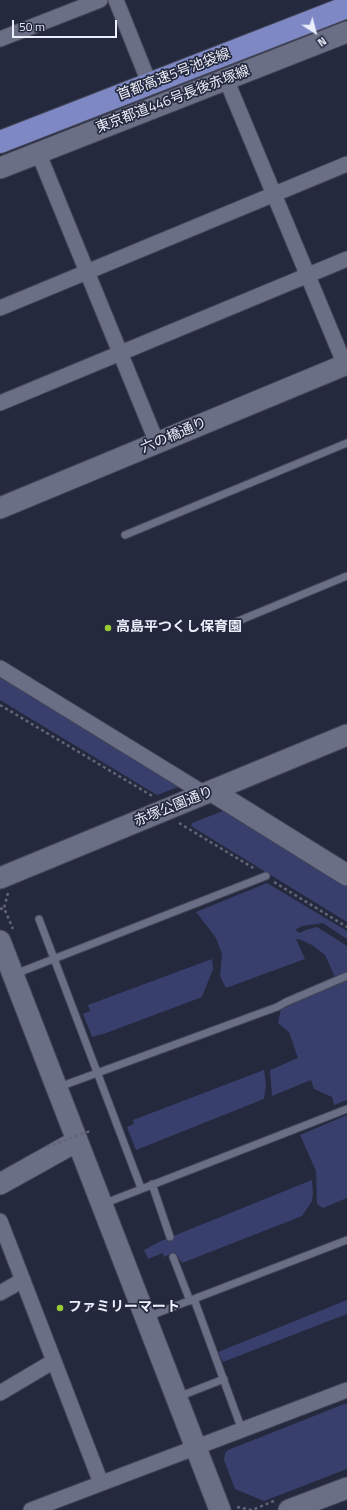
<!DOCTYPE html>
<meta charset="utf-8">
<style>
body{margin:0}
#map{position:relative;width:347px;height:1510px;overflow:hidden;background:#25293d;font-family:"Titillium Web",sans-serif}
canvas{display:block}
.north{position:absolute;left:295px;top:12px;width:40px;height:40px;-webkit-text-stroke:3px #25293d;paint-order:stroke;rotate:144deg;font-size:11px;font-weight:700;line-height:16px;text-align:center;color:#ebeefb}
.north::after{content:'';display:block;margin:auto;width:14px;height:18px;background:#ebeefb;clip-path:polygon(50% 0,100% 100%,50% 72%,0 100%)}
.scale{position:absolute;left:12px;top:20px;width:105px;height:18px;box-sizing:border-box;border:2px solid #ebeefb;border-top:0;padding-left:5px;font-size:12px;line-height:14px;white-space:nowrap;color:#ebeefb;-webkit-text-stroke:3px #25293d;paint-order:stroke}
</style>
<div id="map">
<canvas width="347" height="1510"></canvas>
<div class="north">N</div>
<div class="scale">50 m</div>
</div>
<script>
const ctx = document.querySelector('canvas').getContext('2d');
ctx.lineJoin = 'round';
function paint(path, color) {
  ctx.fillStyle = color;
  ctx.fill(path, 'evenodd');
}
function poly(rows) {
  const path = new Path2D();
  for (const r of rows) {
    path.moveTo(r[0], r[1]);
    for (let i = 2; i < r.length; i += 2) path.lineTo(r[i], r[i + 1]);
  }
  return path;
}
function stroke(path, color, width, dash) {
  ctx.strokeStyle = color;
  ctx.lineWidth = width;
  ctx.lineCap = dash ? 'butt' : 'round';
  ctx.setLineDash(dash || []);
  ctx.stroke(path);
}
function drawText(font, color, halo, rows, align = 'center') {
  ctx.font = font + ' "Titillium Web","Noto Sans JP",sans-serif';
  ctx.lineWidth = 3.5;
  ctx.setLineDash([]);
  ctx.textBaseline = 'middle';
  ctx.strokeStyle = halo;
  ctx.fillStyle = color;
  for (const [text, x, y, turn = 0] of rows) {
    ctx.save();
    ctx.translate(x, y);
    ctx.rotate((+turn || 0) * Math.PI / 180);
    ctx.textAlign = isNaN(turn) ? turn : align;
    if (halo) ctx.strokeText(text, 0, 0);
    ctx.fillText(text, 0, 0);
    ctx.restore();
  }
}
const green = poly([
 [0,673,178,783,178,787,157,795,0,700],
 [228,809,347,882,347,922,191,826,192,823],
 [267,883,347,931,347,939,323,923,302,926,295,930,300,933,306,930,317,927,347,946,347,972,335,977,325,955,312,945,299,939,296,939,305,959,226,988,220,976,222,954,216,938,196,912],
 [212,959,213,969,202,997,106,1033,92,1037,83,1014,90,1011,88,1005],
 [347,980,347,1100,334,1105,332,1097,314,1089,311,1080,272,1096,270,1070,298,1058,289,1032,278,1023,281,1009,290,1001],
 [264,1070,266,1084,264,1099,136,1150,127,1127,134,1124,133,1120],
 [347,1115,347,1198,323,1208,317,1204,316,1171,300,1135],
 [312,1180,313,1193,312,1201,302,1216,182,1263,174,1252,164,1257,163,1253,148,1259,144,1250,161,1241],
 [347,1300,347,1314,223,1362,218,1352],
 [347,1403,347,1469,264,1501,235,1489,224,1460,225,1453,228,1450]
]);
const path = poly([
 [0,705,154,797],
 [179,823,255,869],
 [274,882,347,927],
 [8,893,4,908,13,929],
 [0,909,4,908],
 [237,1507,252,1510,274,1501]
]);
const lane = poly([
 [125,535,347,443],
 [231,624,347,576],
 [39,919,141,1188],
 [15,974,266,876],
 [59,1087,277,1007,286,1002,347,976],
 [152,1184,170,1237],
 [103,1204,347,1109],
 [173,1257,190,1301],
 [194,1299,242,1430],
 [147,1317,347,1240],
 [178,1397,224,1379]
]);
const street = poly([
 [116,0,146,75],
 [0,39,100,0],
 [226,79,345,365],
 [38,152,157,443],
 [0,308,347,164],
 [0,403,347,259],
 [0,668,205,794],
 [0,1221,101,1483],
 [0,1293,23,1280],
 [0,1393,54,1361],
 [31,1510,347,1390]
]);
const secondary = poly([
 [0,168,347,32],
 [0,508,347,364],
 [212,791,347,875],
 [0,878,347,735],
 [0,941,220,1510],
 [0,1184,77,1141],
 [289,1510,347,1488]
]);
const highway = poly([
 [0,142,347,7]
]);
const pathBridge = poly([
 [47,1147,90,1131]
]);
const markers = [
 [108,628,4,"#9acb34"],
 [60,1308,4,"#9acb34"]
];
const streetNames = [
 ["首都高速5号池袋線",174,75,-21],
 ["東京都道446号長後赤塚線",173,100,-21],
 ["六の橋通り",174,436,-23],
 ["赤塚公園通り",174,807,-22]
];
const poiNames = [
 ["高島平つくし保育園",116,628],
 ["ファミリーマート",68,1308]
];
paint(green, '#393f6c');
stroke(lane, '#444657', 9);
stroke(street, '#444657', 17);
stroke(secondary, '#444657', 23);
stroke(highway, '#444657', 24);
stroke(path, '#616577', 2.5, [3, 3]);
stroke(lane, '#6a6f86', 7);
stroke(street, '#6a6f86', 15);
stroke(secondary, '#6a6f86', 21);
stroke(highway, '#7d88c5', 22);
stroke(pathBridge, '#616577', 2.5, [3, 3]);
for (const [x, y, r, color] of markers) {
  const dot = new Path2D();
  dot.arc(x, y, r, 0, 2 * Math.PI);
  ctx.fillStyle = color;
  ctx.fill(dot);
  stroke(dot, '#25293d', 1.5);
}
drawText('14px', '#ebeefb', '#25293d', streetNames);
drawText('bold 14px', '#ebeefb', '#25293d', poiNames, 'left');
</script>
